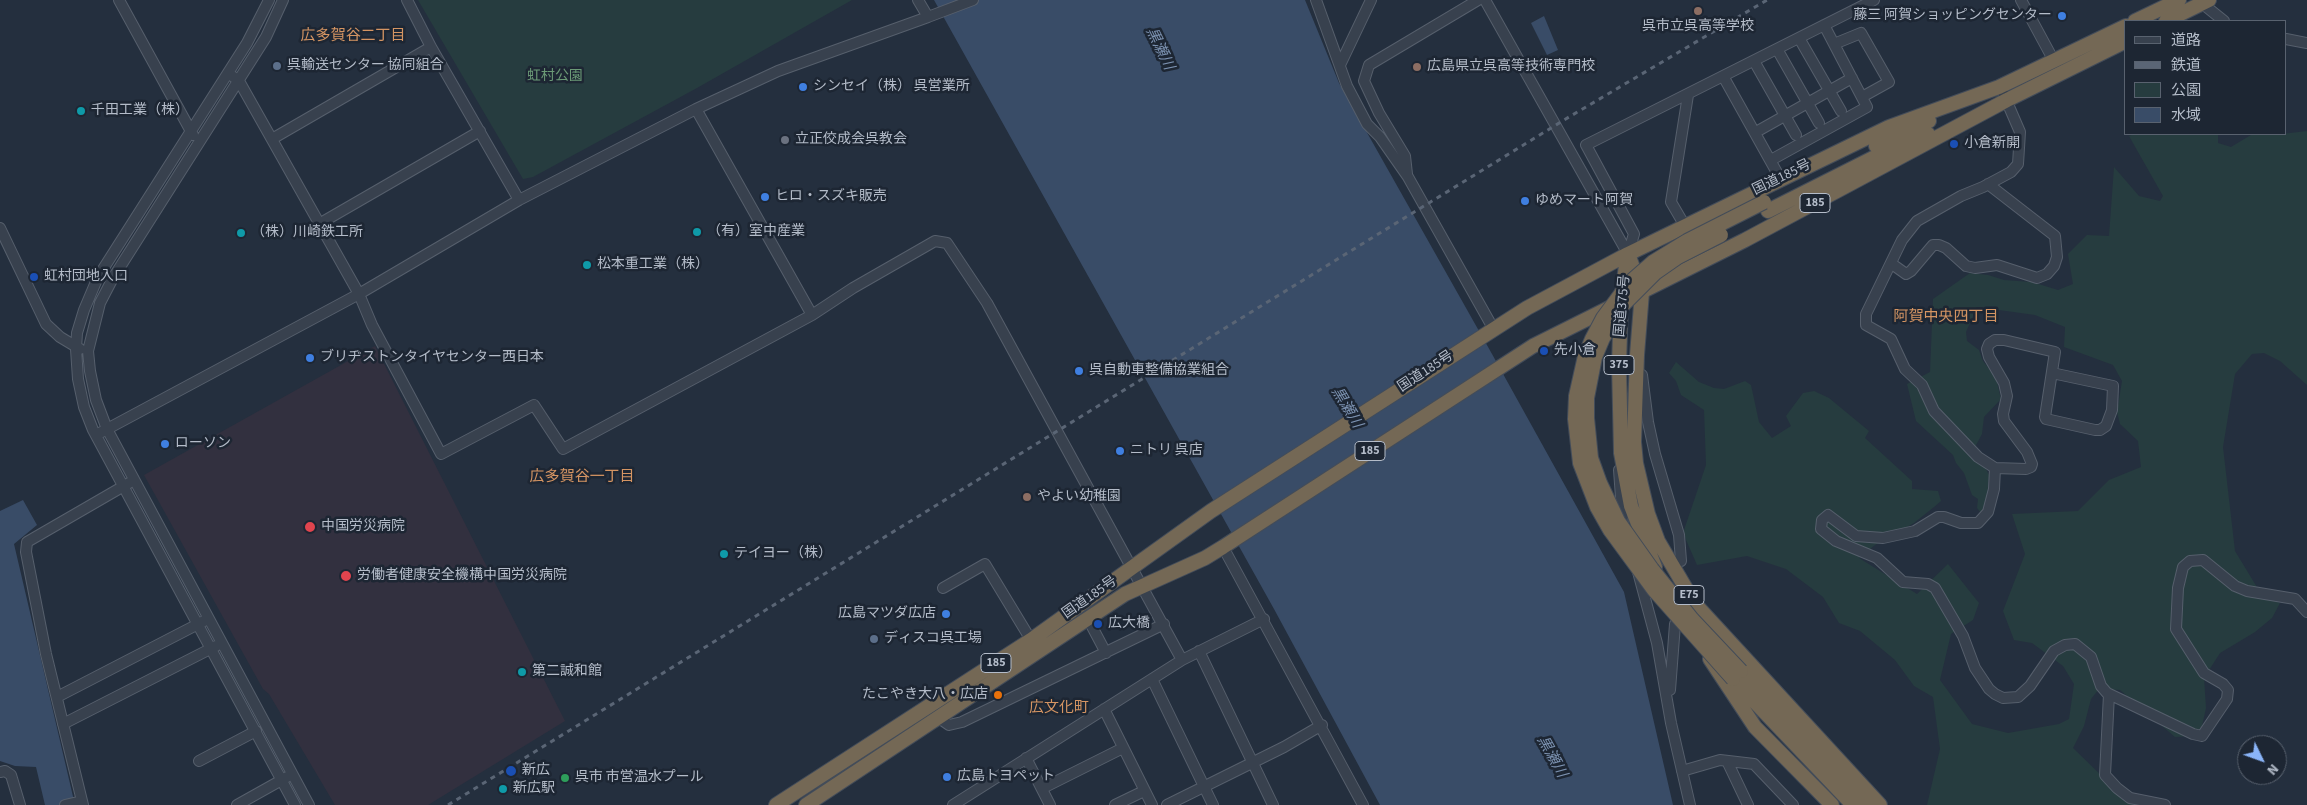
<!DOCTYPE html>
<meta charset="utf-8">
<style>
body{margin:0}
#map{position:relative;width:2307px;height:805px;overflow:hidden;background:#242f3e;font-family:"Source Sans 3","Noto Sans JP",sans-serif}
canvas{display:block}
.legend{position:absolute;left:2124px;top:20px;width:162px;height:115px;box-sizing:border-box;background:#1d2633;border:1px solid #59626f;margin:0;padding:6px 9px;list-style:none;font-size:15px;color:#b4bcc9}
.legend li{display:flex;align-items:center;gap:10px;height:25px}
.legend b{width:25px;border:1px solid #59626f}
.north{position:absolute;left:2237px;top:735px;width:50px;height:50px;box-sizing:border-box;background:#1d2633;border:1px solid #59626f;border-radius:50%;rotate:132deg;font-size:14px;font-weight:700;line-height:20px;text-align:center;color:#b4bcc9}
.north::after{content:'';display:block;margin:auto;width:18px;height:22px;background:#8ab4f8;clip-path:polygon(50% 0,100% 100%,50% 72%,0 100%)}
</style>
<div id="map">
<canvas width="2307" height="805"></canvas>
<ul class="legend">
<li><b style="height:6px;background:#38414e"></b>道路</li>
<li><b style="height:6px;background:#5a6575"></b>鉄道</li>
<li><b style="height:14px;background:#263c3f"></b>公園</li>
<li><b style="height:14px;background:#394c67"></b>水域</li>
</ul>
<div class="north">N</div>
</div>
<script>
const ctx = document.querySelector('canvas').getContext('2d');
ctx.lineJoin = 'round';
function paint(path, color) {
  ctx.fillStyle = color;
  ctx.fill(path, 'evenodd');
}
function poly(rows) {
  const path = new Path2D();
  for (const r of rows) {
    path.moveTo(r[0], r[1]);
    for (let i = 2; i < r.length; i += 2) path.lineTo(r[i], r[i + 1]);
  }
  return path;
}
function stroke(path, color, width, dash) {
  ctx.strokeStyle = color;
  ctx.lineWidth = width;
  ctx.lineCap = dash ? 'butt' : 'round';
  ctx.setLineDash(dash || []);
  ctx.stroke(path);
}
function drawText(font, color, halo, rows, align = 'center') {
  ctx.font = font + ' "Source Sans 3","Noto Sans JP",sans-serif';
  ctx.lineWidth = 5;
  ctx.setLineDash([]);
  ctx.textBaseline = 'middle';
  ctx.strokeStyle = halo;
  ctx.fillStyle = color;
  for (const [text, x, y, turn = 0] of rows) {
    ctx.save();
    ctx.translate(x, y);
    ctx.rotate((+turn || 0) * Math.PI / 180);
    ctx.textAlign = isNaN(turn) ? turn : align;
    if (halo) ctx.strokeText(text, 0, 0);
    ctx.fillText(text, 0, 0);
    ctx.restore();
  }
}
const medical = poly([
 [375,346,565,721,428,805,335,805,269,694,263,689,144,475]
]);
const green = poly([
 [418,0,852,0,697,88,533,177,523,179],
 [2307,131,2307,385,2280,361,2264,353,2252,354,2235,374,2223,447,2235,551,2263,597,2280,603,2272,618,2255,632,2220,653,2204,678,2206,708,2202,726,2193,736,2175,737,2120,690,2099,689,2091,699,2084,726,2073,748,2104,778,2144,805,1927,805,1940,749,1933,697,1914,686,1895,660,1860,631,1839,623,1823,597,1786,569,1747,556,1697,565,1683,533,1706,465,1704,410,1681,395,1676,381,1669,373,1676,362,1699,382,1714,388,1724,389,1745,381,1751,385,1759,422,1772,438,1791,426,1786,416,1803,393,1814,391,1829,398,1869,431,1865,438,1912,481,1912,489,1938,491,1941,501,1934,507,1914,523,1875,545,1859,558,1917,594,1948,564,1979,603,1973,620,1951,634,1940,680,1972,724,2008,733,2059,724,2069,719,2074,684,2063,666,2032,643,2014,640,2003,611,2025,554,2012,514,2078,511,2109,480,2141,467,2138,441,2120,424,2117,412,2122,381,2113,365,2064,347,2065,327,2035,315,1977,307,1966,332,1967,341,1979,350,1983,361,1996,378,2001,399,1984,417,1982,434,1975,447,1989,475,1987,500,1981,513,1977,508,1978,499,1972,495,1964,473,1956,463,1953,455,1916,421,1907,384,1930,372,1933,299,1970,273,1988,275,2004,280,2032,282,2058,290,2073,284,2068,254,2087,235,2109,236,2114,167,2139,196,2160,201,2163,196,2129,136,2134,134,2218,134,2218,143,2231,147,2251,135,2273,135]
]);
const water = poly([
 [934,0,1305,0,1339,83,1492,354,1624,592,1673,805,1380,805,1274,609],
 [1544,16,1558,50,1547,55,1531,23],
 [23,500,37,525,14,544,75,805,45,805,36,767,15,766,0,761,0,511]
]);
const minor = poly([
 [119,0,193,135],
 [269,0,247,43,98,277,84,310,77,333,76,349,78,379,84,407,93,430,295,805],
 [283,0,266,37,113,278,100,303,88,351,90,371,96,400,107,429,309,805],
 [407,0,431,47,519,200],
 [1316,0,1347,86,1367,124,1380,137,1408,177,1493,328],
 [1485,0,1628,254],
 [2021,0,2054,61],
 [2198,0,2224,21],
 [928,17,973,0],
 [1799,38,1841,111],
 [2286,39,2307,43],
 [1834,44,1861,33,1889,82,1862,97],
 [1777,49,1819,123],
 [1754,61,1796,135],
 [1340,65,1371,0],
 [228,73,239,81,359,294,372,325,441,454,534,405,563,449,812,315,853,288,935,241,947,243,987,303,1182,660],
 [1723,76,1780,178],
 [2004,95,2020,132,2018,164,2011,172,1983,187,1961,196,1917,221,1902,240,1866,314,1866,325,1891,339,1905,369,1922,385,1934,411,1978,457,1995,468,1994,489,1988,512,1978,523,1961,523,1944,517,1938,517,1915,531,1883,538,1856,536,1828,515,1822,520,1821,529,1836,541,1877,558,1903,582,1928,584,1935,588,1963,636,1975,668,1989,689,1995,694,2003,698,2018,697,2030,686,2054,651,2065,645,2075,644,2091,657,2101,686,2107,693,2193,734,2202,736,2227,699,2228,690,2223,684,2204,673,2176,629,2178,588,2183,567,2190,561,2203,560,2235,586,2247,591,2295,599,2307,612],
 [696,109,812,315],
 [1756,132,1852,78],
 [272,139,431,47],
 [1771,160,1867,107,1824,25],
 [1407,174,1405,156,1379,113,1364,81,1369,65,1478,0],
 [319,224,480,131],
 [1685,226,1671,202,1688,95],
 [0,228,46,324,60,337,80,349],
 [1628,254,1634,234,1586,145,1874,0],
 [1892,264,1906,274,1911,271,1933,245,1939,245,1946,248,1966,266,1975,268,1997,265,2037,278,2047,274,2054,266,2057,257,2055,236,1988,184],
 [1642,375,1648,422,1655,454,1679,535,1681,561],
 [96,435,359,294,519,200,696,109,778,71,928,17,918,0],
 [1995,468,2026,469,2031,467,2032,464,2027,452,2004,421,2003,414,2007,396,2004,383,1989,357,1987,349,1989,344,1995,340,2004,340,2055,352,2045,417,2046,419,2095,430,2100,430,2106,426,2112,410,2113,386,2052,373],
 [1619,470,1623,525],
 [1223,547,1363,805],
 [1638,572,1657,643,1671,723,1690,805],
 [943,588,985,564,1031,640],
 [1088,619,1106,653],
 [1199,651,1273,805],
 [1152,679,1213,805],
 [1670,690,1675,624],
 [2109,694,2105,775,2117,788,2130,798,2165,805],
 [57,697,204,621],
 [1104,709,1152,805],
 [939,718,949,725,962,722,1164,624],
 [63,724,216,646],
 [1026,758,1050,805],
 [199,761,256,731],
 [1727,761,1748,805],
 [1682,771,1720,760,1754,764,1793,805],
 [0,772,5,771,11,775,20,805],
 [1043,788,1123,748],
 [65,805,82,801],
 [83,805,46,654,26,552,27,542,129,483],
 [237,805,287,777],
 [953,805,1182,660,1264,619],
 [1115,805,1144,791],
 [1167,805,1284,747,1322,725]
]);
const highway = poly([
 [2135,21,2179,0],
 [2166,21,2209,0],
 [1876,146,1929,121],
 [1768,211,1893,148,1928,134],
 [1628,254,1642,292,1637,355,1634,442,1636,463,1648,514,1658,541,1695,604,1880,805],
 [1627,258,1621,302,1619,365,1621,453,1631,506,1655,567],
 [1710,659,1755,727,1832,805],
 [1741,671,1867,805],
 [1733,679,1853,805],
 [776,805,1031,640,1211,511,1527,308,1628,254,1889,127,1999,87,2126,26],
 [806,805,1125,594,1205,558,1223,547,1533,346,1745,240,2007,100,2126,41]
]);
const rail = poly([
 [448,805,1569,117,1767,0]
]);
const highwayBridge = poly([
 [1721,235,1678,257,1655,273,1624,304,1603,338,1595,357,1587,398,1587,418,1591,458,1600,483,1618,521,1652,569,1692,619,1741,671],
 [1733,679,1654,590,1610,530,1597,507,1580,463,1575,419,1576,396,1585,356,1592,339,1603,318,1629,283,1653,262,1687,241,1764,202]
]);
const markers = [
 [1698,11,5,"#8d6e63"],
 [2062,16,5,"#3f7fe0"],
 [277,66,5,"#5c6f8a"],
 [1417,67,5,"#8d6e63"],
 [803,87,5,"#3f7fe0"],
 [81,111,5,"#0f9aa8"],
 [785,140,5,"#6b7280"],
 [1954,144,5,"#1a4fb4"],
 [765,197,5,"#3f7fe0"],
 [1525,201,5,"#3f7fe0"],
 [697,232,5,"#0f9aa8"],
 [241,233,5,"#0f9aa8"],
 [587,265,5,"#0f9aa8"],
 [34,277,5,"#1a4fb4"],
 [1544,351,5,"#1a4fb4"],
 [310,358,5,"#3f7fe0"],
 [1079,371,5,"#3f7fe0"],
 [165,444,5,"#3f7fe0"],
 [1120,451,5,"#3f7fe0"],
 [1027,497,5,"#8d6e63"],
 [310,527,6,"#e0444e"],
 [724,554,5,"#0f9aa8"],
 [346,576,6,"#e0444e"],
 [946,614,5,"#3f7fe0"],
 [1098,624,5,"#1a4fb4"],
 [874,639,5,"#5c6f8a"],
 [522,672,5,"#0f9aa8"],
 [998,695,5,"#e8710a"],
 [511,771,6,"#1a4fb4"],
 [947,777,5,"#3f7fe0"],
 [565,778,5,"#2e9e5b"],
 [503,789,5,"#0f9aa8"]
];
const shields = [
 [1815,203,30],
 [1619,365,30],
 [1370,451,30],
 [1689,595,30],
 [996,663,30]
];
const shieldNames = [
 ["185",1815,203],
 ["375",1619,365],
 ["185",1370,451],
 ["E75",1689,595],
 ["185",996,663]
];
const poiNames = [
 ["藤三 阿賀ショッピングセンター",2052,16,"right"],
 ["呉市立呉高等学校",1698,27,"center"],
 ["呉輸送センター 協同組合",287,66],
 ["広島県立呉高等技術専門校",1427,67],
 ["シンセイ（株） 呉営業所",813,87],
 ["千田工業（株）",91,111],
 ["立正佼成会呉教会",795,140],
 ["小倉新開",1964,144],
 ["ヒロ・スズキ販売",775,197],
 ["ゆめマート阿賀",1535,201],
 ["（有）室中産業",707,232],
 ["（株）川崎鉄工所",251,233],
 ["松本重工業（株）",597,265],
 ["虹村団地入口",44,277],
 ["先小倉",1554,351],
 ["ブリヂストンタイヤセンター西日本",320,358],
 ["呉自動車整備協業組合",1089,371],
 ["ローソン",175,444],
 ["ニトリ 呉店",1130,451],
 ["やよい幼稚園",1037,497],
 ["中国労災病院",321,527],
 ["テイヨー（株）",734,554],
 ["労働者健康安全機構中国労災病院",357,576],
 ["広島マツダ広店",936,614,"right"],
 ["広大橋",1108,624],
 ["ディスコ呉工場",884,639],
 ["第二誠和館",532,672],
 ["たこやき大八・広店",988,695,"right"],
 ["新広",522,771],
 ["広島トヨペット",957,777],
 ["呉市 市営温水プール",575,778],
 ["新広駅",513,789]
];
const parkNames = [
 ["虹村公園",555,77]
];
const streetNames = [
 ["国道185号",1782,178,-26],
 ["国道375号",1623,306,-85],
 ["国道185号",1426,372,-33],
 ["国道185号",1090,598,-35]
];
const neighbourhoodNames = [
 ["広多賀谷二丁目",353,37],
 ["阿賀中央四丁目",1946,318],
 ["広多賀谷一丁目",582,478],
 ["広文化町",1059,709]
];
const waterNames = [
 ["黒瀬川",1159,49,64],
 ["黒瀬川",1346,408,59],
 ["黒瀬川",1551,757,61]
];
paint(medical, '#32303f');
paint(green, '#263c3f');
paint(water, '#394c67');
stroke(minor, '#565f6c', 12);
stroke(highway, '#434c59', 16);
stroke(minor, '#38414e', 10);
stroke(highway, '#746855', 14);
stroke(rail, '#5a6575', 3, [5, 5]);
stroke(highwayBridge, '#434c59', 16, []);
stroke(highwayBridge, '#746855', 14);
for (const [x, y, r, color] of markers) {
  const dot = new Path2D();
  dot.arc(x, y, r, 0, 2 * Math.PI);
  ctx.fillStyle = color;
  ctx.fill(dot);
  stroke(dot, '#1d2633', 2);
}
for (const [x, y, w] of shields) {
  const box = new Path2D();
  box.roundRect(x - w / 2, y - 9.5, w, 19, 4);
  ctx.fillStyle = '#1d2633';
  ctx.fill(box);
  stroke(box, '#b4bcc9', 1);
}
drawText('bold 12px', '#b4bcc9', null, shieldNames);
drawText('14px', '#b4bcc9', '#1d2633', poiNames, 'left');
drawText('14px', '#6b9a76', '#1d2633', parkNames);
drawText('14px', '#b4bcc9', '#1d2633', streetNames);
drawText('15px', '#d59563', '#1d2633', neighbourhoodNames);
drawText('italic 15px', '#7c92b1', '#1d2633', waterNames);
</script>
